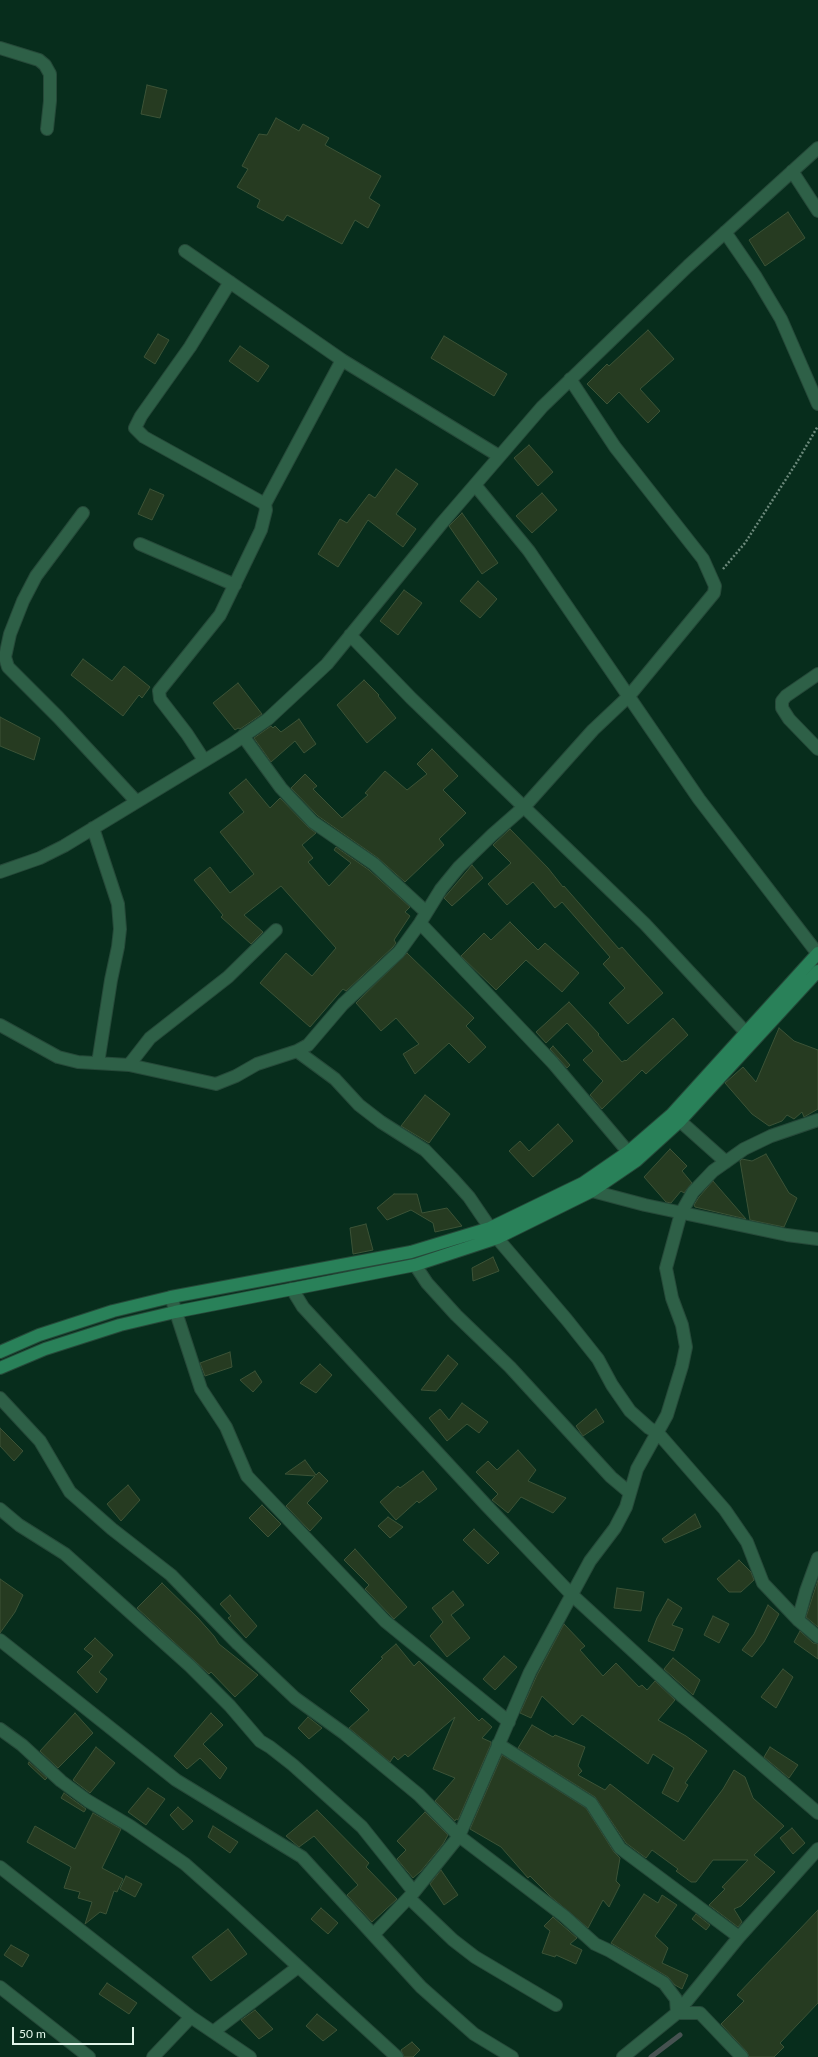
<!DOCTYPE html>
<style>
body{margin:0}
#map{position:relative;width:818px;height:2057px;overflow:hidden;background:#072d1c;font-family:Lato,sans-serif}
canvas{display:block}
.scale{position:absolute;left:12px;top:2027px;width:122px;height:18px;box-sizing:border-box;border:2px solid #e1f5e9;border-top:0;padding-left:5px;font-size:12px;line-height:14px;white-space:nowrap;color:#e1f5e9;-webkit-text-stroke:3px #072d1c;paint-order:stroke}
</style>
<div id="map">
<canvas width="818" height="2057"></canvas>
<div class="scale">50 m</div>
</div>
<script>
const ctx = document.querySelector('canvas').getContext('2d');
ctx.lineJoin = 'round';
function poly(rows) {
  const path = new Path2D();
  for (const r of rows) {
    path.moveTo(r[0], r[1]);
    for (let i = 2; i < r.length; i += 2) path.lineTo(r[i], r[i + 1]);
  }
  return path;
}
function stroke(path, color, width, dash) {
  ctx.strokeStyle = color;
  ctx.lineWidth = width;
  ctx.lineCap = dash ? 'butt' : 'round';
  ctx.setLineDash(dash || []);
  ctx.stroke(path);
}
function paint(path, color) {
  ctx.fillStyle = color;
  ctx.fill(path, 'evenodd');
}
const stream = poly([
 [651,2057,680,2035]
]);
const building = poly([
 [147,85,167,90,160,118,141,114,147,85],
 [276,118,299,131,303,124,329,138,325,145,381,176,369,198,380,205,368,228,355,220,342,244,287,215,283,221,257,207,260,200,237,187,248,169,242,166,259,134,267,135,276,118],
 [788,212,805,238,765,266,749,240,788,212],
 [648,330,674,359,640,389,660,411,648,423,619,392,607,404,587,384,607,364,609,366,648,330],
 [158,334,169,340,155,364,144,357,158,334],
 [444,336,507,374,494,396,431,358,444,336],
 [240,346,269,366,258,382,229,361,240,346],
 [529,445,553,472,538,486,514,458,529,445],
 [396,469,418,484,396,514,416,529,403,547,368,520,338,567,318,554,340,519,347,523,369,494,375,498,396,469],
 [150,489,164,495,152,520,138,514,150,489],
 [542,493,557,510,532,533,516,516,542,493],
 [462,513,498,563,482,574,449,526,462,513],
 [478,581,497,599,480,618,460,601,478,581],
 [404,590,422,603,398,635,380,621,404,590],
 [83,659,112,681,124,666,150,687,142,698,139,695,123,716,71,675,83,659],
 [364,680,379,695,378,696,396,718,367,743,337,705,364,680],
 [238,683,262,714,240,729,238,728,235,730,213,703,238,683],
 [0,717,40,738,34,760,0,746,0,717],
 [299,719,316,744,304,753,295,741,271,762,254,738,271,726,273,728,275,726,281,732,299,719],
 [432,749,458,776,443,790,466,813,439,839,444,845,405,882,378,858,318,816,291,788,305,774,317,786,313,789,342,818,368,795,365,793,385,771,407,790,427,774,417,764,432,749],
 [246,779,270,808,280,798,308,827,316,833,302,845,313,858,308,862,329,886,351,863,334,850,336,847,369,870,410,907,405,912,410,916,394,940,396,943,393,947,346,991,343,989,310,1027,260,983,286,953,312,976,336,948,281,886,244,915,263,932,251,944,221,917,223,915,194,880,210,867,230,893,254,874,220,832,244,812,229,793,246,779],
 [510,829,548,868,563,887,564,886,619,949,622,947,663,993,628,1024,609,1003,625,988,603,964,610,957,562,902,555,908,533,882,507,905,488,884,511,863,493,845,510,829],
 [472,865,483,878,452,906,444,898,472,865],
 [510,922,538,950,545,943,579,973,562,992,526,960,496,990,461,956,484,933,491,940,510,922],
 [407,953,474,1018,466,1026,486,1047,469,1063,449,1043,415,1074,403,1054,419,1044,396,1018,381,1031,356,1003,407,953],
 [569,1002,599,1034,598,1035,622,1062,625,1060,626,1061,673,1018,688,1035,646,1074,642,1070,602,1109,590,1095,603,1081,583,1060,593,1051,567,1023,546,1043,536,1032,569,1002],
 [779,1028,794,1041,818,1050,818,1109,804,1117,802,1112,794,1119,787,1115,782,1121,769,1126,752,1114,725,1083,743,1067,756,1082,779,1028],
 [553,1046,570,1065,567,1068,550,1049,553,1046],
 [425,1095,450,1114,429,1143,401,1126,425,1095],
 [558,1124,573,1141,533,1177,509,1151,520,1141,529,1151,558,1124],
 [670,1149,687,1166,682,1171,692,1183,684,1193,681,1191,671,1203,666,1202,644,1177,670,1149],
 [766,1154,789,1193,797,1198,784,1227,750,1220,740,1161,742,1159,752,1161,766,1154],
 [713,1181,746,1219,695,1207,694,1205,699,1197,713,1181],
 [394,1194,417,1194,422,1213,447,1208,462,1226,435,1232,433,1223,411,1210,387,1220,377,1208,394,1194],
 [366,1224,373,1250,353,1254,350,1228,366,1224],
 [493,1257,499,1271,473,1281,472,1268,493,1257],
 [230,1352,232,1367,205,1376,200,1363,230,1352],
 [448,1355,458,1364,436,1391,421,1390,448,1355],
 [320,1364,332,1375,316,1393,300,1383,320,1364],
 [255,1371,262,1382,253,1392,240,1380,255,1371],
 [462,1403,488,1422,479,1433,467,1424,447,1441,429,1418,440,1409,449,1420,462,1403],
 [596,1409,604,1422,583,1436,576,1426,596,1409],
 [0,1428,23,1451,14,1461,0,1446,0,1428],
 [518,1450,536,1470,528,1481,566,1498,553,1513,521,1497,508,1513,492,1500,498,1494,476,1472,488,1461,497,1470,518,1450],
 [305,1460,316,1475,319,1472,328,1481,307,1503,322,1518,310,1531,286,1506,315,1476,285,1474,305,1460],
 [423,1471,437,1489,419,1503,417,1501,396,1520,380,1502,398,1486,400,1488,423,1471],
 [128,1485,140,1500,121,1521,107,1504,128,1485],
 [262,1505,281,1524,268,1537,249,1518,262,1505],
 [695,1514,701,1527,665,1543,662,1539,695,1514],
 [388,1517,403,1527,390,1538,378,1526,388,1517],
 [474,1529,499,1553,488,1564,463,1540,474,1529],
 [355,1549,407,1607,394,1619,365,1589,369,1585,344,1560,355,1549],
 [739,1560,751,1572,754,1580,741,1592,729,1592,717,1579,739,1560],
 [0,1579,23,1595,15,1612,0,1633,0,1579],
 [818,1580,818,1627,806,1617,818,1580],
 [162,1583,198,1618,214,1636,219,1644,258,1675,235,1697,211,1672,209,1674,137,1608,162,1583],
 [617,1588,644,1592,641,1611,614,1608,617,1588],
 [453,1591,464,1605,451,1615,470,1638,447,1657,430,1636,443,1622,432,1608,453,1591],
 [230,1595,257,1626,246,1638,228,1618,231,1616,220,1604,230,1595],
 [668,1599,682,1608,672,1625,683,1629,674,1651,648,1641,657,1618,668,1599],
 [768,1605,779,1614,764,1642,752,1657,742,1650,754,1634,768,1605],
 [713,1616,729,1624,719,1643,704,1635,713,1616],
 [564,1624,585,1646,580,1650,603,1676,616,1663,639,1687,642,1685,647,1690,655,1681,675,1700,658,1720,686,1736,707,1751,685,1783,688,1785,678,1802,662,1793,674,1768,653,1754,648,1764,582,1715,573,1725,542,1696,531,1718,520,1713,537,1675,564,1624],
 [800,1631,813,1643,818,1644,818,1659,794,1642,800,1631],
 [95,1638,113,1655,99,1672,107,1679,97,1693,77,1672,93,1656,84,1649,95,1638],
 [396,1644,414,1666,419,1661,479,1721,482,1718,492,1727,482,1738,491,1742,491,1744,458,1820,456,1819,455,1821,435,1801,455,1778,433,1769,455,1717,408,1757,405,1754,398,1760,394,1756,390,1762,349,1728,369,1710,350,1691,383,1658,381,1657,396,1644],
 [504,1656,517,1667,495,1690,483,1679,504,1656],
 [673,1658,700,1680,693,1695,664,1669,673,1658],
 [783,1669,793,1677,776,1708,761,1697,783,1669],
 [75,1713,93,1733,58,1768,40,1751,75,1713],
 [211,1713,223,1725,203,1744,227,1768,220,1779,200,1758,187,1769,174,1756,211,1713],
 [308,1717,322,1728,309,1739,298,1728,308,1717],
 [532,1725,553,1737,555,1735,585,1747,578,1766,582,1771,578,1775,605,1790,610,1784,684,1841,723,1789,734,1770,745,1777,753,1798,784,1826,754,1855,775,1872,741,1906,734,1909,742,1922,738,1927,709,1905,725,1889,722,1887,748,1860,713,1860,696,1882,691,1882,676,1871,678,1869,652,1850,646,1858,626,1843,595,1797,518,1748,532,1725],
 [96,1747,115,1763,90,1793,73,1780,96,1747],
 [770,1747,798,1765,789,1778,764,1757,770,1747],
 [502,1755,586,1808,614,1852,620,1858,616,1881,620,1885,609,1907,603,1900,588,1928,550,1896,530,1876,528,1878,501,1847,470,1829,502,1755],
 [29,1762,47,1778,45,1780,28,1764,29,1762],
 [148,1788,165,1799,146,1825,128,1812,148,1788],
 [64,1793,86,1809,84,1812,61,1798,64,1793],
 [178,1807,193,1821,183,1830,170,1815,178,1807],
 [317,1810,369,1863,366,1867,397,1899,372,1922,347,1895,358,1885,314,1836,299,1847,286,1836,317,1810],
 [425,1812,448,1835,443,1844,421,1871,413,1878,397,1859,406,1850,397,1841,425,1812],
 [93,1813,121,1829,102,1868,123,1879,117,1892,114,1891,106,1914,100,1912,85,1924,92,1902,78,1898,80,1892,64,1888,71,1867,27,1842,35,1826,75,1849,93,1813],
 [213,1826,238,1842,230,1853,208,1837,213,1826],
 [792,1828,805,1843,793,1854,780,1838,792,1828],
 [441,1870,458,1895,444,1905,430,1884,441,1870],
 [126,1876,142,1884,135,1897,120,1889,126,1876],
 [644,1894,658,1903,662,1895,677,1905,655,1936,668,1948,662,1963,688,1975,682,1989,675,1985,668,1977,611,1943,644,1894],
 [321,1908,338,1923,328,1934,311,1919,321,1908],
 [818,1910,818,2003,780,2043,784,2047,774,2057,749,2057,747,2052,721,2024,744,2001,737,1995,818,1910],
 [696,1914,710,1925,706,1930,692,1919,696,1914],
 [553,1917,577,1938,570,1944,582,1950,576,1964,556,1955,555,1957,542,1953,550,1931,544,1926,553,1917],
 [228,1929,247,1954,211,1981,192,1957,228,1929],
 [11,1945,29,1955,22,1967,4,1955,11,1945],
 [107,1983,137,2003,129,2014,99,1994,107,1983],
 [255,2010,273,2029,259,2039,241,2020,255,2010],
 [317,2014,337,2030,323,2041,306,2026,317,2014],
 [412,2042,420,2050,413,2057,404,2057,401,2050,412,2042]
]);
const path = poly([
 [723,569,745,543,797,462,818,426]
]);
const street = poly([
 [0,48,39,60,45,65,50,74,50,101,47,129],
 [792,171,818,211],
 [725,232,756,277,781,319,818,404],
 [185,251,342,360,499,456],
 [475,485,529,551,699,799,818,954],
 [265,504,342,360],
 [83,513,36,576,23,601,10,634,5,657,8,667,58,717,136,801],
 [140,544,235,585],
 [350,635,411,698,645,924,752,1039],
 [818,674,786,696,782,701,782,708,789,719,818,749],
 [243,736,281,788,313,822,374,864,426,912],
 [204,760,187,734,160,699,159,691,220,615,261,530,266,510,265,504,144,437,135,428,141,416,190,347,230,282],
 [93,828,118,904,120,929,118,947,111,980,98,1063],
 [0,872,40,858,64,846,232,744,268,719,327,664,442,523,542,407,688,266,818,148],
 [420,923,553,1063,635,1160],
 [0,1025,58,1057,78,1062,129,1065,216,1084,236,1076,257,1064,297,1051,308,1045,343,1004,399,952,420,923,441,889,459,867,492,835,525,806,593,730,629,696,714,593,715,586,703,559,615,447,570,379],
 [297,1051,335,1079,359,1105,381,1122,425,1150,452,1178,469,1197,497,1238,567,1320,598,1359,612,1385,630,1411,649,1428,658,1433,725,1510,747,1542,763,1583,798,1620,818,1637],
 [129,1065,150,1038,228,977,276,930],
 [680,1121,726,1162],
 [586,1186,592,1191,645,1205,787,1235,818,1239],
 [415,1265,427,1283,456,1315,510,1367,611,1477,630,1493],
 [292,1289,303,1307,486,1505,571,1594,683,1697,818,1813],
 [171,1297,201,1389,226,1427,247,1476,385,1621,509,1722],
 [0,1398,40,1441,70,1492,112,1529,171,1575,238,1644,295,1698,345,1734,419,1795,459,1836,564,1916,595,1944,610,1951,664,1983,676,1999,677,2013],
 [0,1509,19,1525,65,1554,190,1666,230,1706,260,1741,270,1747,293,1765,362,1827,414,1892],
 [798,1620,806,1591,818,1558],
 [0,1640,176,1780,302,1857,421,1987,474,2034,512,2057],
 [0,1729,22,1745,61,1781,88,1801,130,1826,185,1864,229,1903,397,2057],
 [498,1744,591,1803,620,1848,739,1937],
 [0,1867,191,2017,250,2057],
 [409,1898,453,1940,475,1957,556,2005],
 [374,1934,414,1892,459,1836,530,1672,590,1561,615,1528,626,1507,637,1469,667,1415,682,1366,686,1347,682,1325,672,1298,666,1268,681,1213,693,1192,713,1171,744,1149,771,1136,818,1120],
 [0,1987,89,2057],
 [677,2013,700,2013,742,2057],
 [213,2032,298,1967],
 [153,2057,191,2017],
 [623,2057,677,2013,739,1937,818,1849]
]);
const secondary = poly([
 [0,1352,39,1335,113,1311,171,1297,411,1252,490,1228,583,1183,628,1152,672,1114,818,953],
 [0,1368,45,1349,120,1325,175,1312,415,1265,497,1238,592,1191,636,1161,680,1121,818,971]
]);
stroke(stream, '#465251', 5);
paint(building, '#263b21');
stroke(building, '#3c5337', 1);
stroke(street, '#264939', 14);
stroke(secondary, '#264939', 14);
stroke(path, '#6c897b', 2.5, [2, 2]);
stroke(street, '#2e6047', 12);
stroke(secondary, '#298159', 12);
</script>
